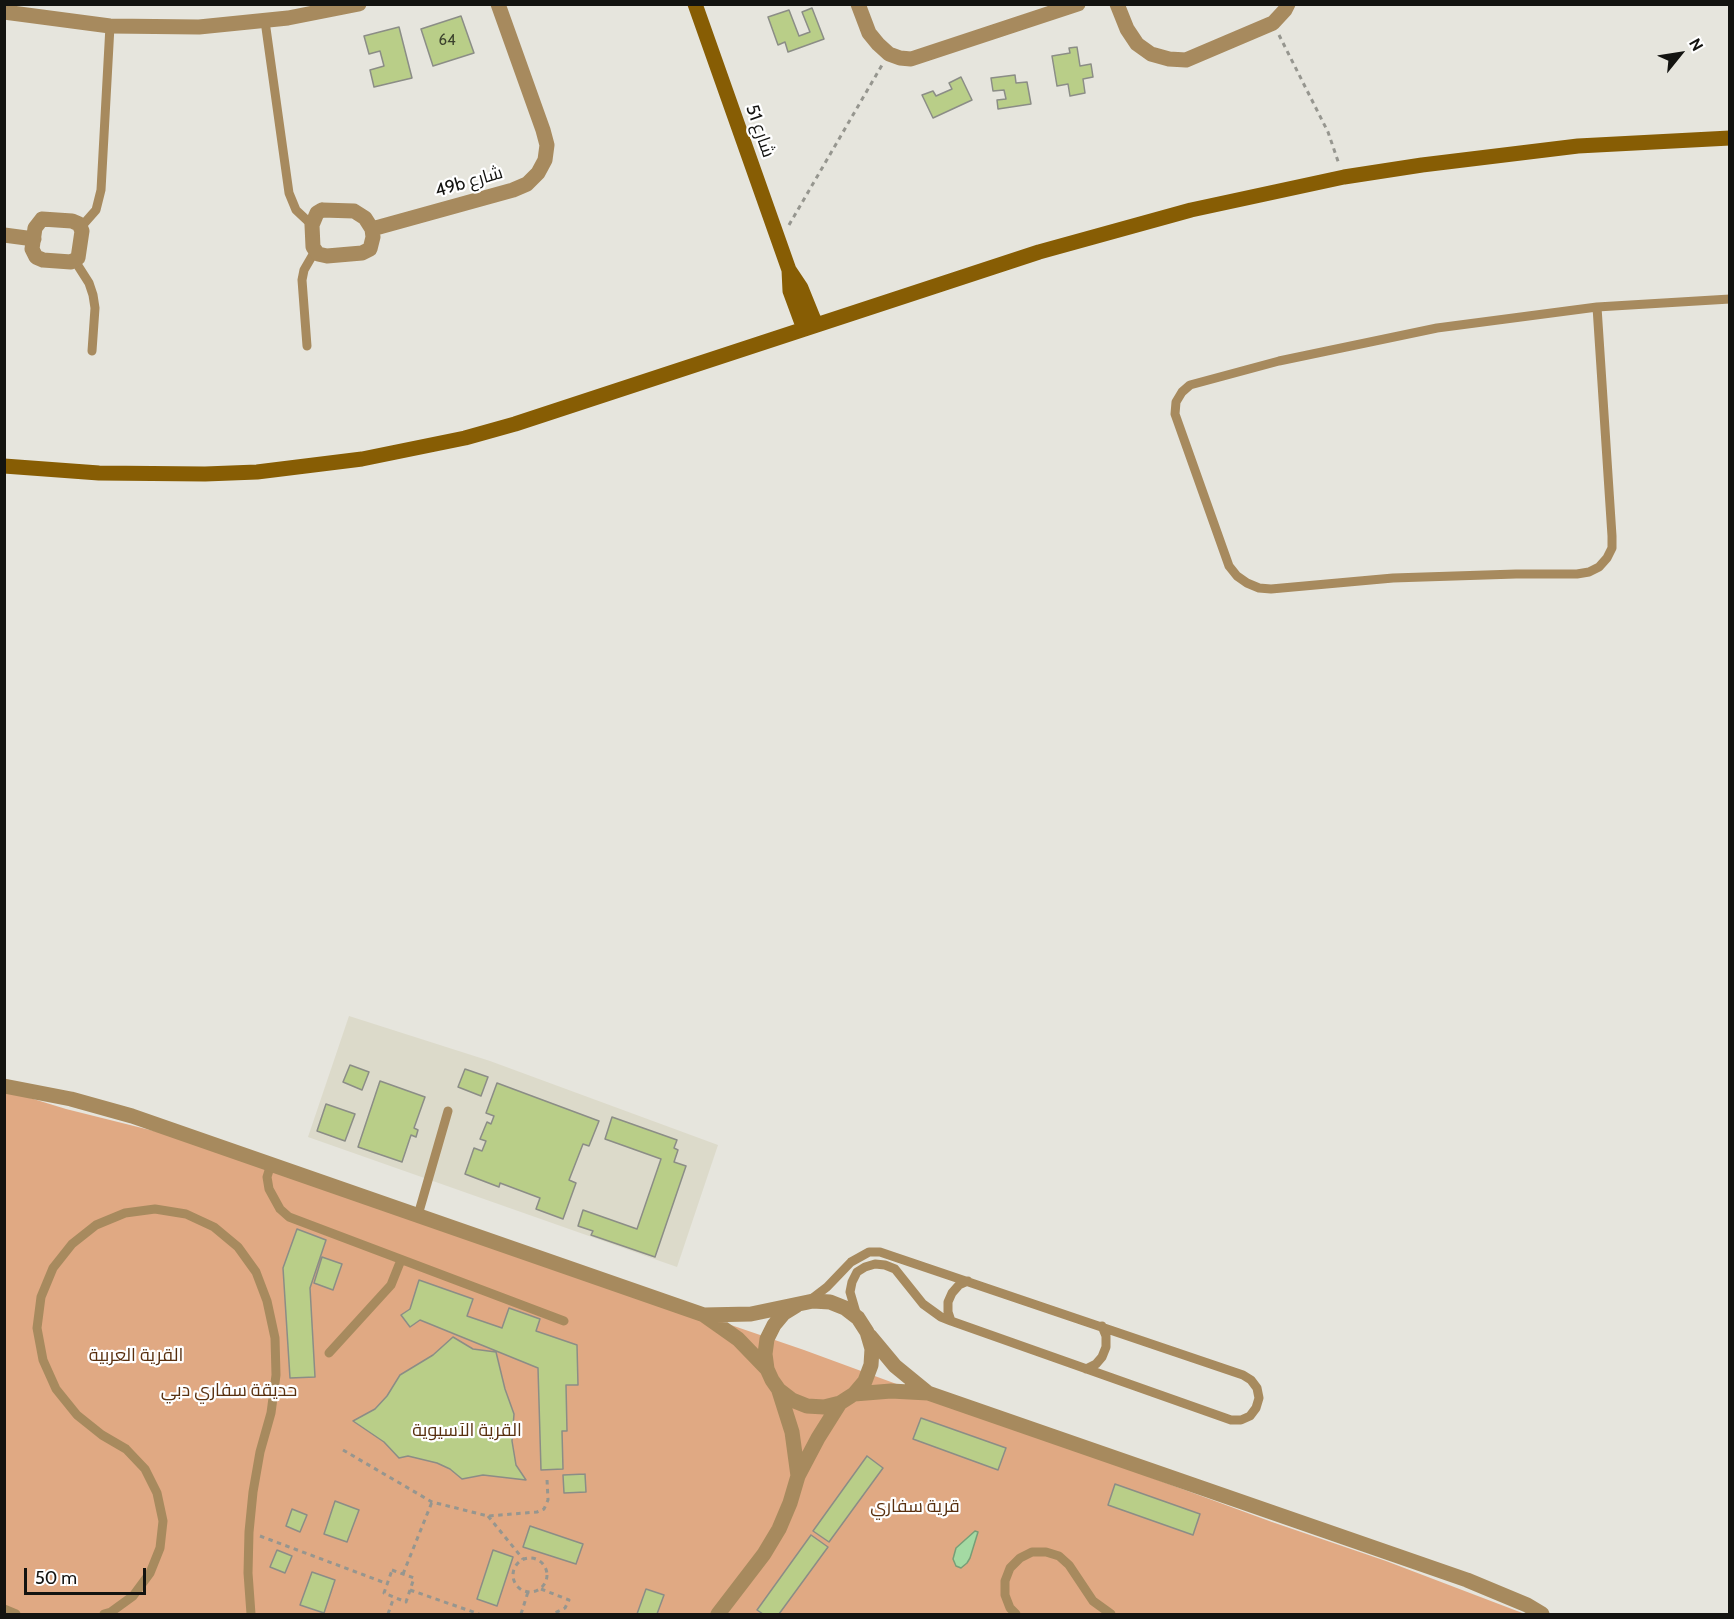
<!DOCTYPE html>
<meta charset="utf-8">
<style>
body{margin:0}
#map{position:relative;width:1734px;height:1619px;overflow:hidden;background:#e6e5dd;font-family:Cabin,sans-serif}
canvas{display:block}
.frame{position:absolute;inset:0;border:6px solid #131310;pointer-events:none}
.north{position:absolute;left:1650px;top:24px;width:60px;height:60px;-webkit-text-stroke:4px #fff;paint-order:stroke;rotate:60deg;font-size:16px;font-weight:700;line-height:24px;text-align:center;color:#131310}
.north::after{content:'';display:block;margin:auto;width:21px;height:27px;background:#131310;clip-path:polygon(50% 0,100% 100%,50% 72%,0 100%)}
.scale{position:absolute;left:24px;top:1568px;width:122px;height:27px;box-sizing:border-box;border:3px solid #131310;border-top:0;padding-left:8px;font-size:18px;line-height:21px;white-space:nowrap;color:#131310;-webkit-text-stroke:4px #fff;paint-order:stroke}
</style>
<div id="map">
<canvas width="1734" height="1619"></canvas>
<div class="frame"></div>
<div class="north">N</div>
<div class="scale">50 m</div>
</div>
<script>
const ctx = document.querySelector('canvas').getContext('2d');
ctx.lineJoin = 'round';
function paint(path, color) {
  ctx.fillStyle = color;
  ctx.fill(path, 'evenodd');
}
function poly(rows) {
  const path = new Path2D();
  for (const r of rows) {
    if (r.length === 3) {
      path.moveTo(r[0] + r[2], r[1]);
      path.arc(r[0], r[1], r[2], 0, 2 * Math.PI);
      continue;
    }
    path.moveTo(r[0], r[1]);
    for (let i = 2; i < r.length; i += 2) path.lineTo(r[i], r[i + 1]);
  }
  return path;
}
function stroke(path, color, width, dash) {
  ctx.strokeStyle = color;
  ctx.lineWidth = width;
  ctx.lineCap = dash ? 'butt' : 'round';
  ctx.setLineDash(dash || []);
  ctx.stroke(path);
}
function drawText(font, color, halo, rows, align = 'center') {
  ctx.font = font + ' Cabin,Cairo,sans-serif';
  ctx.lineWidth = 4.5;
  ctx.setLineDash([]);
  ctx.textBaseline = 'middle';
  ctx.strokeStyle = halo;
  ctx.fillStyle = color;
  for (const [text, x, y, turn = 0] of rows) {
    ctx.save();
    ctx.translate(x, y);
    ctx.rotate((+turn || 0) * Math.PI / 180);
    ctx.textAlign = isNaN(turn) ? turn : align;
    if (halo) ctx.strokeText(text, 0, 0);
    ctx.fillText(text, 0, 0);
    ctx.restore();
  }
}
const built = poly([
 [349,1016,490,1061,718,1145,677,1267,308,1137]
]);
const green = poly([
 [4,1090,66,1109,190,1140,804,1350,1272,1522,1386,1561,1525,1614,5,1614]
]);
const water = poly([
 [975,1531,978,1532,970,1558,967,1563,961,1568,956,1566,953,1559,956,1548,975,1531]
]);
const building = poly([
 [812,8,824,39,788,52,785,42,778,45,768,17,789,10,799,36,810,32,802,12,812,8],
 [461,16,474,53,433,66,421,29,461,16],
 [399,27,412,78,374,87,370,70,384,66,380,51,369,54,364,36,399,27],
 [1077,47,1080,66,1091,64,1093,77,1083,79,1085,93,1070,96,1068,84,1057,86,1052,56,1070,53,1069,48,1077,47],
 [1015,75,1016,83,1027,82,1031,104,998,109,997,100,1006,99,1004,90,993,91,991,78,1015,75],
 [961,77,972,100,933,118,922,95,933,91,936,96,952,89,949,83,961,77],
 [350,1065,369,1072,362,1090,343,1082,350,1065],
 [465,1069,488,1077,481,1096,458,1087,465,1069],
 [380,1081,425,1097,414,1128,418,1130,416,1137,411,1135,402,1162,358,1147,380,1081],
 [497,1083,599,1121,589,1146,583,1144,569,1180,576,1183,563,1219,536,1209,540,1198,500,1183,499,1187,465,1174,474,1148,482,1151,486,1141,480,1139,487,1122,491,1124,494,1116,486,1113,497,1083],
 [326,1104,355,1114,345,1141,317,1131,326,1104],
 [612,1117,677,1140,674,1148,678,1150,674,1162,686,1166,655,1257,591,1235,593,1231,578,1226,583,1210,637,1229,661,1159,605,1139,612,1117],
 [297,1229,326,1240,310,1288,315,1377,290,1378,283,1268,297,1229],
 [322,1257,342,1264,333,1290,314,1283,322,1257],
 [419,1280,473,1299,467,1316,502,1328,509,1308,540,1319,536,1331,577,1345,578,1385,566,1385,567,1431,562,1431,563,1469,541,1470,538,1368,420,1320,410,1327,401,1315,410,1309,419,1280],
 [453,1337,473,1349,496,1352,505,1389,514,1414,512,1441,516,1465,526,1480,483,1475,462,1479,450,1469,437,1463,408,1456,399,1458,384,1442,353,1421,375,1409,387,1396,400,1375,433,1355,453,1337],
 [921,1418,1006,1448,998,1470,913,1439,921,1418],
 [867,1456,883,1468,829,1542,813,1531,867,1456],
 [585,1474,586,1492,564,1493,563,1475,585,1474],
 [1115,1484,1200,1514,1193,1535,1108,1505,1115,1484],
 [335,1501,359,1510,347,1542,324,1534,335,1501],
 [292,1509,307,1515,300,1532,286,1526,292,1509],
 [530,1526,583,1544,576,1564,523,1547,530,1526],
 [811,1535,828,1547,779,1614,763,1614,757,1610,811,1535],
 [277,1550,292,1556,285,1573,270,1567,277,1550],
 [493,1550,513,1557,497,1606,477,1599,493,1550],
 [312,1572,335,1580,324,1613,300,1605,312,1572],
 [646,1589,664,1595,657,1614,637,1614,646,1589]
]);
const path = poly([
 [1279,35,1328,132,1339,164],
 [789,225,882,65],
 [343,1450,432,1502,488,1516,537,1512,544,1509,548,1500,547,1479],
 [488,1516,523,1559],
 [260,1536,388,1584],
 [530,1575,17],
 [392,1570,414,1578,406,1602,384,1593,392,1570],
 [403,1574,432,1502],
 [541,1589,569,1600,565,1608,553,1614],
 [410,1590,479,1614],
 [388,1614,394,1597],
 [521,1614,528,1592]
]);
const lane = poly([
 [265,21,289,193,296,210,312,225],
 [81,227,96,210,101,190,110,26],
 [75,261,89,283,93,295,95,308,92,351],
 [1597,307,1612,536,1612,548,1607,558,1599,567,1589,572,1577,574,1516,574,1393,578,1271,589,1259,588,1247,583,1237,576,1229,566,1175,414,1176,402,1182,392,1190,385,1279,361,1437,328,1597,307,1730,299],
 [307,346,302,280,304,270,315,251],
 [271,1164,267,1177,269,1189,280,1209,289,1217,564,1321],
 [418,1215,448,1111],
 [810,1300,827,1287,851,1262,869,1252,880,1252,1243,1375,1251,1380,1257,1388,1259,1398,1256,1408,1250,1416,1241,1420,1231,1420,951,1321,941,1317,923,1304,895,1269,885,1265,875,1264,865,1267,857,1272,852,1282,850,1292,857,1316],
 [951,1321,948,1312,948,1302,952,1293,959,1285,968,1281],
 [329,1353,391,1285,401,1260],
 [1086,1369,1096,1364,1102,1357,1106,1347,1106,1336,1102,1326],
 [4,1609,16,1614],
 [104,1614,111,1612,133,1596,150,1573,160,1548,163,1521,157,1493,145,1469,126,1449,102,1435,77,1415,56,1389,43,1360,37,1328,41,1297,53,1268,72,1244,96,1225,125,1213,155,1209,186,1214,214,1227,238,1247,256,1272,267,1301,275,1338,276,1375,271,1413,260,1452,253,1492,249,1532,248,1573,251,1614],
 [1016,1614,1010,1608,1005,1595,1005,1581,1010,1568,1020,1558,1032,1552,1046,1552,1059,1556,1069,1565,1093,1601,1111,1614]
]);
const street = poly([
 [858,4,869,33,878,44,889,54,900,58,911,59,1078,4],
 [1117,4,1127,29,1137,44,1151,54,1169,59,1186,60,1273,23,1285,10,1288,4],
 [4,12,110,26,199,27,288,18,359,4],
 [322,210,354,211,365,218,372,229,373,237,370,249,362,253,327,256,318,254,313,247,312,225,317,213,322,210],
 [42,219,72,221,79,224,82,231,78,258,71,262,43,260,36,257,32,249,35,228,42,219],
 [372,229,513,190,527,184,538,173,545,160,547,145,543,130,498,4],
 [4,235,34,239],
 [4,1086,71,1099,132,1116,704,1315,738,1339,767,1369],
 [704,1315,751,1314,813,1301,830,1302,845,1308,858,1318,867,1332,872,1349,871,1365,865,1381,854,1394,840,1403,824,1407,807,1406,792,1400,779,1390,772,1380,767,1369,765,1354,767,1339,774,1325,784,1313,797,1305],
 [870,1336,895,1366,928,1393],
 [779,1391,792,1432,798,1476],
 [854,1394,891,1391,928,1393,1467,1580,1527,1605,1542,1614],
 [718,1614,764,1554,779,1529,790,1503,798,1476,818,1438,840,1403]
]);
const secondary = poly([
 [695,4,789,270,801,288,816,325],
 [789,270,790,291,804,329],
 [4,466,99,473,205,474,257,472,362,459,465,438,515,424,1039,252,1191,210,1344,177,1422,165,1578,146,1730,138]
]);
const numberNames = [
 ["64",447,41]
];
const streetNames = [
 ["شارع 51",760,131,71],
 ["49b شارع",469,182,-16]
];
const parkNames = [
 ["القرية العربية",136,1356],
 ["حديقة سفاري دبي",229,1391],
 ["القرية الآسيوية",467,1431],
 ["قرية سفاري",915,1507]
];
paint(built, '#dcdaca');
paint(green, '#e0a983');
paint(water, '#a4daa3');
stroke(water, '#789e77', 1.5);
paint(building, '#b9ce88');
stroke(building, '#8b8d86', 1.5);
stroke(path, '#96968f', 3, [4.5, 4.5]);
stroke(lane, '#a78a5e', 9);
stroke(street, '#a78a5e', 15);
stroke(secondary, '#875d04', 15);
drawText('15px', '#3c422e', null, numberNames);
drawText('18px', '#131310', '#fff', streetNames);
drawText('18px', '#582f0e', '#fff', parkNames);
</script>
